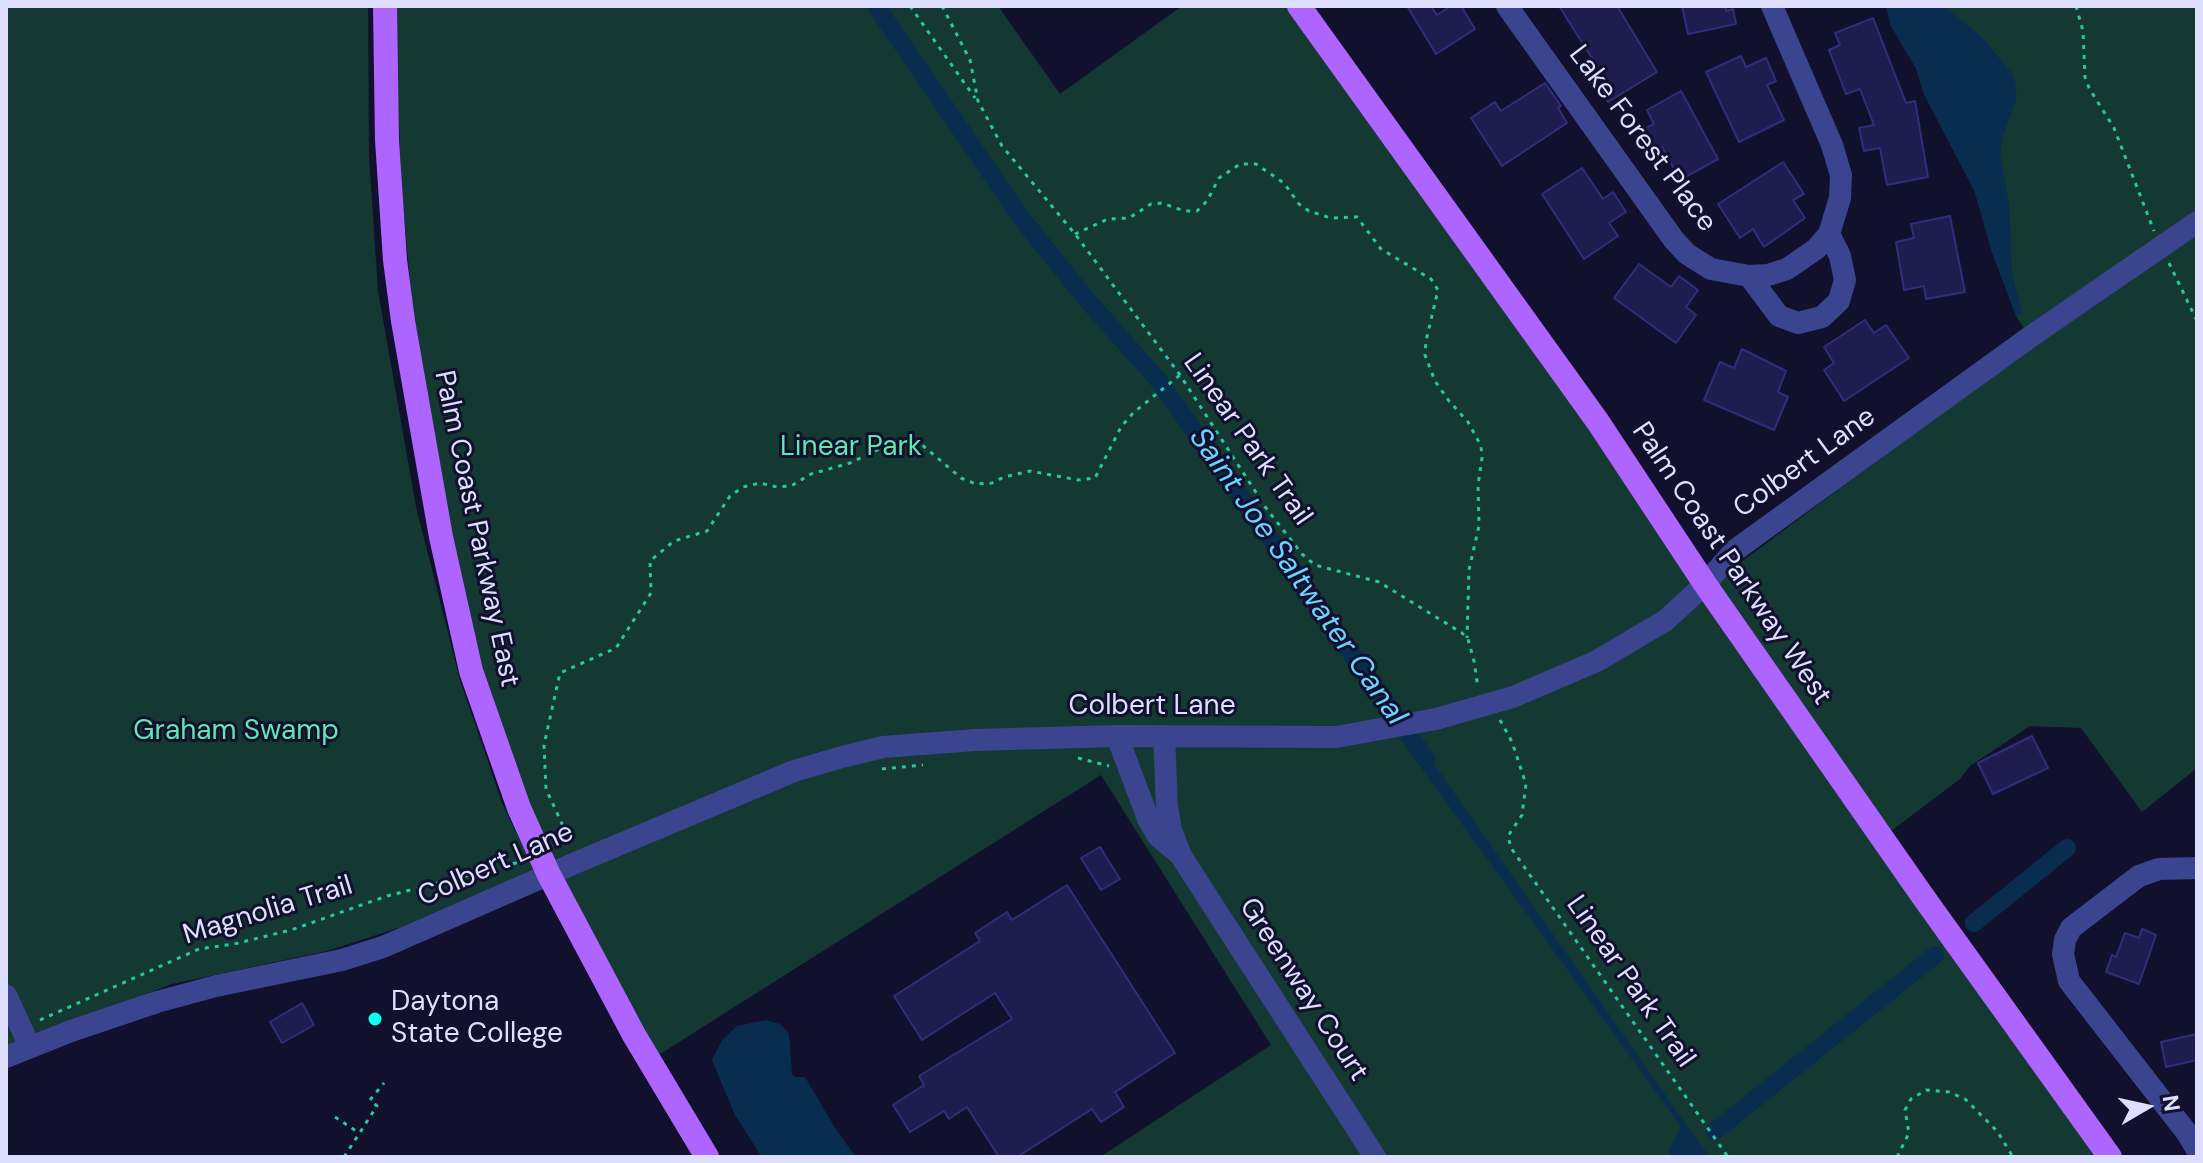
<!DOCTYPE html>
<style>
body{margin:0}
#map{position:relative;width:2203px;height:1163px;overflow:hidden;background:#11112e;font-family:"DM Sans",sans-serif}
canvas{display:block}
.frame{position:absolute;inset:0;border:8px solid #dedfff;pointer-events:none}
.north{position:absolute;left:2107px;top:1067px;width:80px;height:80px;-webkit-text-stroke:6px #11112e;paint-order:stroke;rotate:81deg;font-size:22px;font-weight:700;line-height:32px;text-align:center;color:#dedfff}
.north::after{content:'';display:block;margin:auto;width:28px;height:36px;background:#dedfff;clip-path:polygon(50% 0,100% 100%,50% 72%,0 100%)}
</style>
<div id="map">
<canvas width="2203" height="1163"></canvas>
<div class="frame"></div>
<div class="north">N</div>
</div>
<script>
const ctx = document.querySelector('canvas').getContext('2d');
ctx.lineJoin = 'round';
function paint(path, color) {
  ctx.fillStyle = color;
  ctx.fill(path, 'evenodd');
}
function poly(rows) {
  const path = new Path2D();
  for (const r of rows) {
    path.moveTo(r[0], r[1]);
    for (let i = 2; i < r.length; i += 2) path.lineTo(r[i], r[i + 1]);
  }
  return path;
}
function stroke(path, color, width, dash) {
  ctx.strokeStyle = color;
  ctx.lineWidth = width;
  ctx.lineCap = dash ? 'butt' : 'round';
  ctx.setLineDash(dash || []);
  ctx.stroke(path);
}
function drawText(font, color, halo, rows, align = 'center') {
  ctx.font = font + ' "DM Sans",sans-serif';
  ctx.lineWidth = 6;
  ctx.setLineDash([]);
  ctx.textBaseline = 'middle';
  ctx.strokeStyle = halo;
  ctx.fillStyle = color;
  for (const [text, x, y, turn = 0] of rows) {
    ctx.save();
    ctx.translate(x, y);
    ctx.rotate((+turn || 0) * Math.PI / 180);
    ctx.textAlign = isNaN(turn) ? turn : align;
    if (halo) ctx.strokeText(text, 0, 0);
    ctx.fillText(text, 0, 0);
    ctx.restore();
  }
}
const green = poly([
 [6,6,368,6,369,156,378,291,416,507,460,680,502,803,534,870,401,927,327,951,172,984,6,1048],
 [395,6,998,6,1060,94,1182,6,1288,6,1603,442,2097,1157,1100,1157,1271,1045,1101,775,657,1056,589,934,514,769,474,655,414,324,401,182],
 [1886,6,2197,6,2197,768,2142,812,2081,728,2030,726,1970,766,1960,779,1891,831,1717,580,2034,344,2016,316,1992,252,1975,192,1924,94,1916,68,1891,26]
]);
const water = poly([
 [1886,6,1944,6,1982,37,2014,76,2017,97,2003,136,2000,154,2009,204,2012,273,2022,314,2016,316,1992,252,1975,192,1924,94,1916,68,1891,26],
 [1418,741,1685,1123,1710,1157,1671,1157,1669,1151,1681,1127,1404,744],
 [766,1020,780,1024,789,1034,792,1074,795,1077,805,1077,835,1128,856,1157,761,1156,735,1115,712,1060,722,1040,737,1026]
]);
const canal = poly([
 [876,6,1022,219,1088,301,1159,381,1426,759],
 [1974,923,2067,848],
 [1715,1131,1935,955]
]);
const building = poly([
 [1407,6,1431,6,1437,15,1451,6,1461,6,1475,29,1436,54,1407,6],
 [1559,6,1617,6,1657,72,1608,102,1594,79,1602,74,1559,6],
 [1682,6,1726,6,1726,11,1733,9,1736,24,1688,34,1682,6],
 [1873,18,1906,103,1915,101,1928,177,1887,185,1880,148,1864,151,1859,128,1874,125,1860,89,1846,94,1829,50,1840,45,1835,33,1873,18],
 [1741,56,1746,67,1766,58,1776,81,1767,85,1784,120,1739,142,1706,72,1741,56],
 [1545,83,1561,106,1558,108,1567,123,1502,166,1471,118,1495,102,1501,111,1545,83],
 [1681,91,1718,159,1680,180,1662,147,1650,153,1639,132,1654,124,1647,110,1681,91],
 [1783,162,1804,194,1793,200,1805,218,1764,247,1753,229,1740,238,1718,204,1783,162],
 [1582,168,1603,199,1613,192,1626,212,1609,223,1618,236,1584,259,1542,194,1582,168],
 [1950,216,1965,292,1926,299,1924,286,1904,290,1896,242,1914,238,1911,224,1950,216],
 [1639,264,1671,287,1679,276,1698,290,1686,307,1696,315,1676,343,1614,298,1639,264],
 [1865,320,1874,333,1886,325,1909,358,1844,401,1824,370,1834,363,1824,347,1865,320],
 [1742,349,1786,371,1778,392,1788,397,1774,430,1704,400,1720,362,1734,368,1742,349],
 [2032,736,2048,768,1993,794,1978,763,2032,736],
 [1100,847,1120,879,1101,890,1081,858,1100,847],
 [1067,885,1175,1053,1115,1092,1124,1107,1101,1122,1092,1109,1017,1157,999,1157,967,1107,949,1119,944,1111,910,1132,893,1105,924,1085,919,1076,1012,1019,995,993,922,1040,894,996,980,941,975,933,1007,912,1012,920,1067,885],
 [2142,929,2156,935,2139,984,2106,972,2112,955,2116,957,2125,933,2139,938,2142,929],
 [302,1003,314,1025,282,1043,270,1022,302,1003],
 [2197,1034,2197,1060,2166,1067,2161,1042,2197,1034]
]);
const path = poly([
 [910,6,975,98],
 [942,6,970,60,978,101,1002,146,1075,234,1180,375,1266,508,1302,554,1315,565,1379,582,1462,633,1468,639,1474,661,1478,688],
 [2076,6,2083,31,2085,77,2089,88,2114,128,2154,231],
 [1075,234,1108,219,1129,218,1151,204,1162,203,1184,211,1197,211,1207,201,1219,178,1240,164,1256,164,1284,183,1299,204,1309,211,1331,218,1357,217,1381,249,1431,279,1438,290,1426,341,1425,355,1435,381,1449,401,1468,422,1481,446,1482,458,1478,485,1479,526,1469,570,1467,638],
 [2169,263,2197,321],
 [1500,720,1512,742,1526,784,1522,815,1508,836,1511,848,1728,1157],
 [1078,758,1109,766],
 [882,769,923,765],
 [556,846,569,839,546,789,544,745,560,673,616,648,651,593,650,561,674,541,707,531,730,496,743,487,760,483,777,487,791,486,811,474,850,463,888,445,905,442,921,444,961,478,976,484,992,483,1004,477,1030,471,1078,480,1095,478,1121,427,1133,413,1180,375],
 [40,1020,199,949,234,944,291,930,387,896,520,862],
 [335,1117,359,1133],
 [344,1157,377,1106,370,1100,384,1083],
 [1897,1157,1909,1133,1905,1110,1911,1099,1926,1090,1949,1092,1965,1099,1997,1131,2013,1157]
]);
const minor = poly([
 [1507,6,1674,240,1687,254,1711,269,1749,276,1768,275,1787,269,1816,249,1829,234,1840,198,1841,175,1832,145,1772,6],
 [1749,276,1779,316,1798,323,1822,317,1839,301,1845,280,1840,256,1829,234],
 [1117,736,1149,821,1158,836,1177,852],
 [1164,736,1167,806,1171,830,1181,856,1375,1157],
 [2197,868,2159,869,2139,876,2071,928,2065,940,2063,954,2069,981,2187,1133,2197,1150],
 [6,995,30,1047],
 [6,1057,71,1031,157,1002,216,986,342,960,383,947,580,861,794,771,842,757,883,747,975,740,1117,736,1336,737,1436,719,1513,697,1597,661,1666,620,1705,584,1734,551,2030,337,2197,222]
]);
const major = poly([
 [385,6,387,140,395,260,403,321,441,537,471,671,519,808,549,875,634,1035,707,1157],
 [1299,6,1598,422,1705,584,1924,898,2110,1157]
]);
const markers = [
 [375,1019,8,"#0afff1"]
];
const streetNames = [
 ["Lake Forest Place",1642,139,53],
 ["Linear Park Trail",1247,440,55],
 ["Colbert Lane",1805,463,-36],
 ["Palm Coast Parkway East",476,529,78],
 ["Palm Coast Parkway West",1731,564,56],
 ["Colbert Lane",1152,707],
 ["Colbert Lane",496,865,-24],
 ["Magnolia Trail",268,911,-17],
 ["Linear Park Trail",1630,982,55],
 ["Greenway Court",1303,990,57]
];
const parkNames = [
 ["Linear Park",851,448],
 ["Graham Swamp",236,732]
];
const poiNames = [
 ["Daytona",391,1003],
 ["State College",391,1035]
];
const waterNames = [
 ["Saint Joe Saltwater Canal",1297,577,55]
];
paint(green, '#143932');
paint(water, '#092d4f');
stroke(canal, '#092d4f', 18);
paint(building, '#1f1c50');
stroke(building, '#312d7d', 2);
stroke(path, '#2cc5a4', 3, [4, 6]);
stroke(minor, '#3a448f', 22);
stroke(major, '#ae65ff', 24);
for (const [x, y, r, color] of markers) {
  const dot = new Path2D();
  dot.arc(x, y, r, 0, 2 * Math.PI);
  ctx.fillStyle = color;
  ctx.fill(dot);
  stroke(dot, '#11112e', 3);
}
drawText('28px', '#dedfff', '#11112e', streetNames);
drawText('28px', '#63e6b1', '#11112e', parkNames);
drawText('28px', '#dedfff', '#11112e', poiNames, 'left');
drawText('italic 30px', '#6cd2ff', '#11112e', waterNames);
</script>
